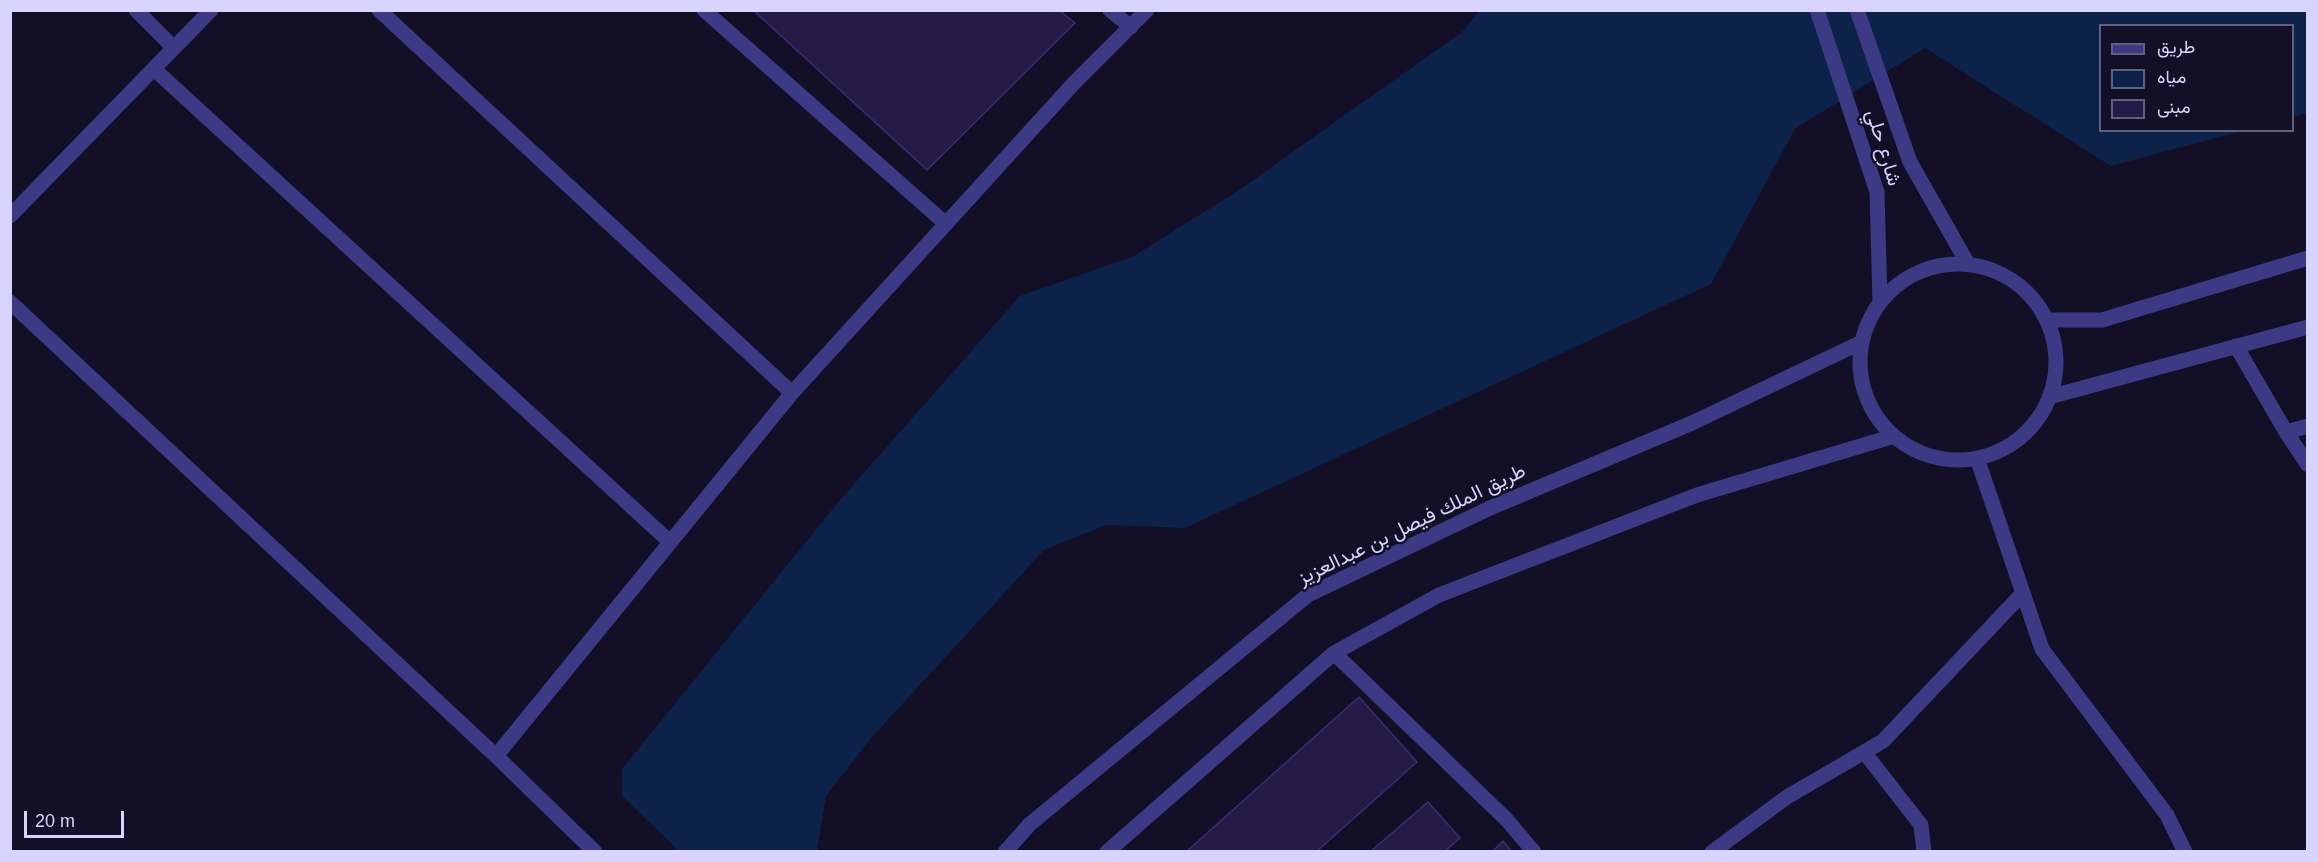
<!DOCTYPE html>
<meta charset="utf-8">
<style>
body{margin:0}
#map{position:relative;width:2318px;height:862px;overflow:hidden;background:#130f26;font-family:Arial,Vazirmatn,sans-serif}
canvas{display:block}
.frame{position:absolute;inset:0;border:12px solid #d9d4ff;pointer-events:none}
.legend{position:absolute;left:2099px;top:24px;width:195px;height:108px;box-sizing:border-box;background:#130f26;border:2px solid #625e7d;margin:0;padding:8px 10px;list-style:none;font-size:18px;color:#d9d4ff}
.legend li{display:flex;align-items:center;gap:12px;height:30px}
.legend b{width:30px;border:2px solid #625e7d}
.scale{position:absolute;left:24px;top:811px;width:100px;height:27px;box-sizing:border-box;border:3px solid #d9d4ff;border-top:0;padding-left:8px;font-size:18px;line-height:21px;white-space:nowrap;color:#d9d4ff;-webkit-text-stroke:4px #130f26;paint-order:stroke}
</style>
<div id="map">
<canvas width="2318" height="862"></canvas>
<div class="frame"></div>
<ul class="legend">
<li><b style="height:8px;background:#3d3a85"></b>طريق</li>
<li><b style="height:16px;background:#0c2248"></b>مياه</li>
<li><b style="height:16px;background:#241b47"></b>مبنى</li>
</ul>
<div class="scale">20 m</div>
</div>
<script>
const ctx = document.querySelector('canvas').getContext('2d');
ctx.lineJoin = 'round';
function paint(path, color) {
  ctx.fillStyle = color;
  ctx.fill(path, 'evenodd');
}
function poly(rows) {
  const path = new Path2D();
  for (const r of rows) {
    if (r.length === 3) {
      path.moveTo(r[0] + r[2], r[1]);
      path.arc(r[0], r[1], r[2], 0, 2 * Math.PI);
      continue;
    }
    path.moveTo(r[0], r[1]);
    for (let i = 2; i < r.length; i += 2) path.lineTo(r[i], r[i + 1]);
  }
  return path;
}
function stroke(path, color, width, dash) {
  ctx.strokeStyle = color;
  ctx.lineWidth = width;
  ctx.lineCap = dash ? 'butt' : 'round';
  ctx.setLineDash(dash || []);
  ctx.stroke(path);
}
function drawText(font, color, halo, rows, align = 'center') {
  ctx.font = font + ' Arial,Vazirmatn,sans-serif';
  ctx.lineWidth = 5;
  ctx.setLineDash([]);
  ctx.textBaseline = 'middle';
  ctx.strokeStyle = halo;
  ctx.fillStyle = color;
  for (const [text, x, y, turn = 0] of rows) {
    ctx.save();
    ctx.translate(x, y);
    ctx.rotate((+turn || 0) * Math.PI / 180);
    ctx.textAlign = isNaN(turn) ? turn : align;
    if (halo) ctx.strokeText(text, 0, 0);
    ctx.fillText(text, 0, 0);
    ctx.restore();
  }
}
const water = poly([
 [1479,11,2307,11,2307,113,2293,117,2292,26,2100,26,2100,130,2242,131,2111,166,1925,48,1795,129,1711,284,1185,528,1106,525,1044,550,872,737,826,796,817,851,679,851,622,796,622,769,839,501,1020,296,1134,256,1239,190,1462,32]
]);
const building = poly([
 [753,10,1059,10,1075,23,927,170,753,10],
 [1359,697,1417,762,1316,852,1186,852,1359,697],
 [1428,802,1460,838,1444,852,1370,852,1428,802],
 [1503,841,1512,852,1492,852,1503,841]
]);
const minor = poly([
 [136,10,174,48],
 [379,10,792,393],
 [704,10,946,224],
 [1110,10,1131,27],
 [1817,10,1877,192,1880,302],
 [1857,10,1910,162,1968,264],
 [154,69,670,542],
 [10,216,211,10],
 [1958,362,98],
 [10,302,496,756,595,852],
 [2047,320,2102,320,2308,258],
 [2236,346,2286,432,2308,426],
 [2049,397,2308,327],
 [2286,432,2308,465],
 [1977,458,2042,649,2167,815,2185,852],
 [1334,653,1507,820,1534,852],
 [1864,752,1921,825,1924,852],
 [496,756,792,393,1074,83,1147,10],
 [1005,852,1030,824,1308,595,1490,508,1692,423,1862,342],
 [1107,852,1334,653,1439,595,1697,495,1894,436],
 [1712,852,1787,797,1883,741,2023,593]
]);
const streetNames = [
 ["شارع حلي",1883,148,73],
 ["طريق الملك فيصل بن عبدالعزيز",1412,525,-26]
];
paint(water, '#0c2248');
paint(building, '#241b47');
stroke(building, '#3b2d73', 1.5);
stroke(minor, '#3d3a85', 15);
drawText('20px', '#d9d4ff', '#130f26', streetNames);
</script>
